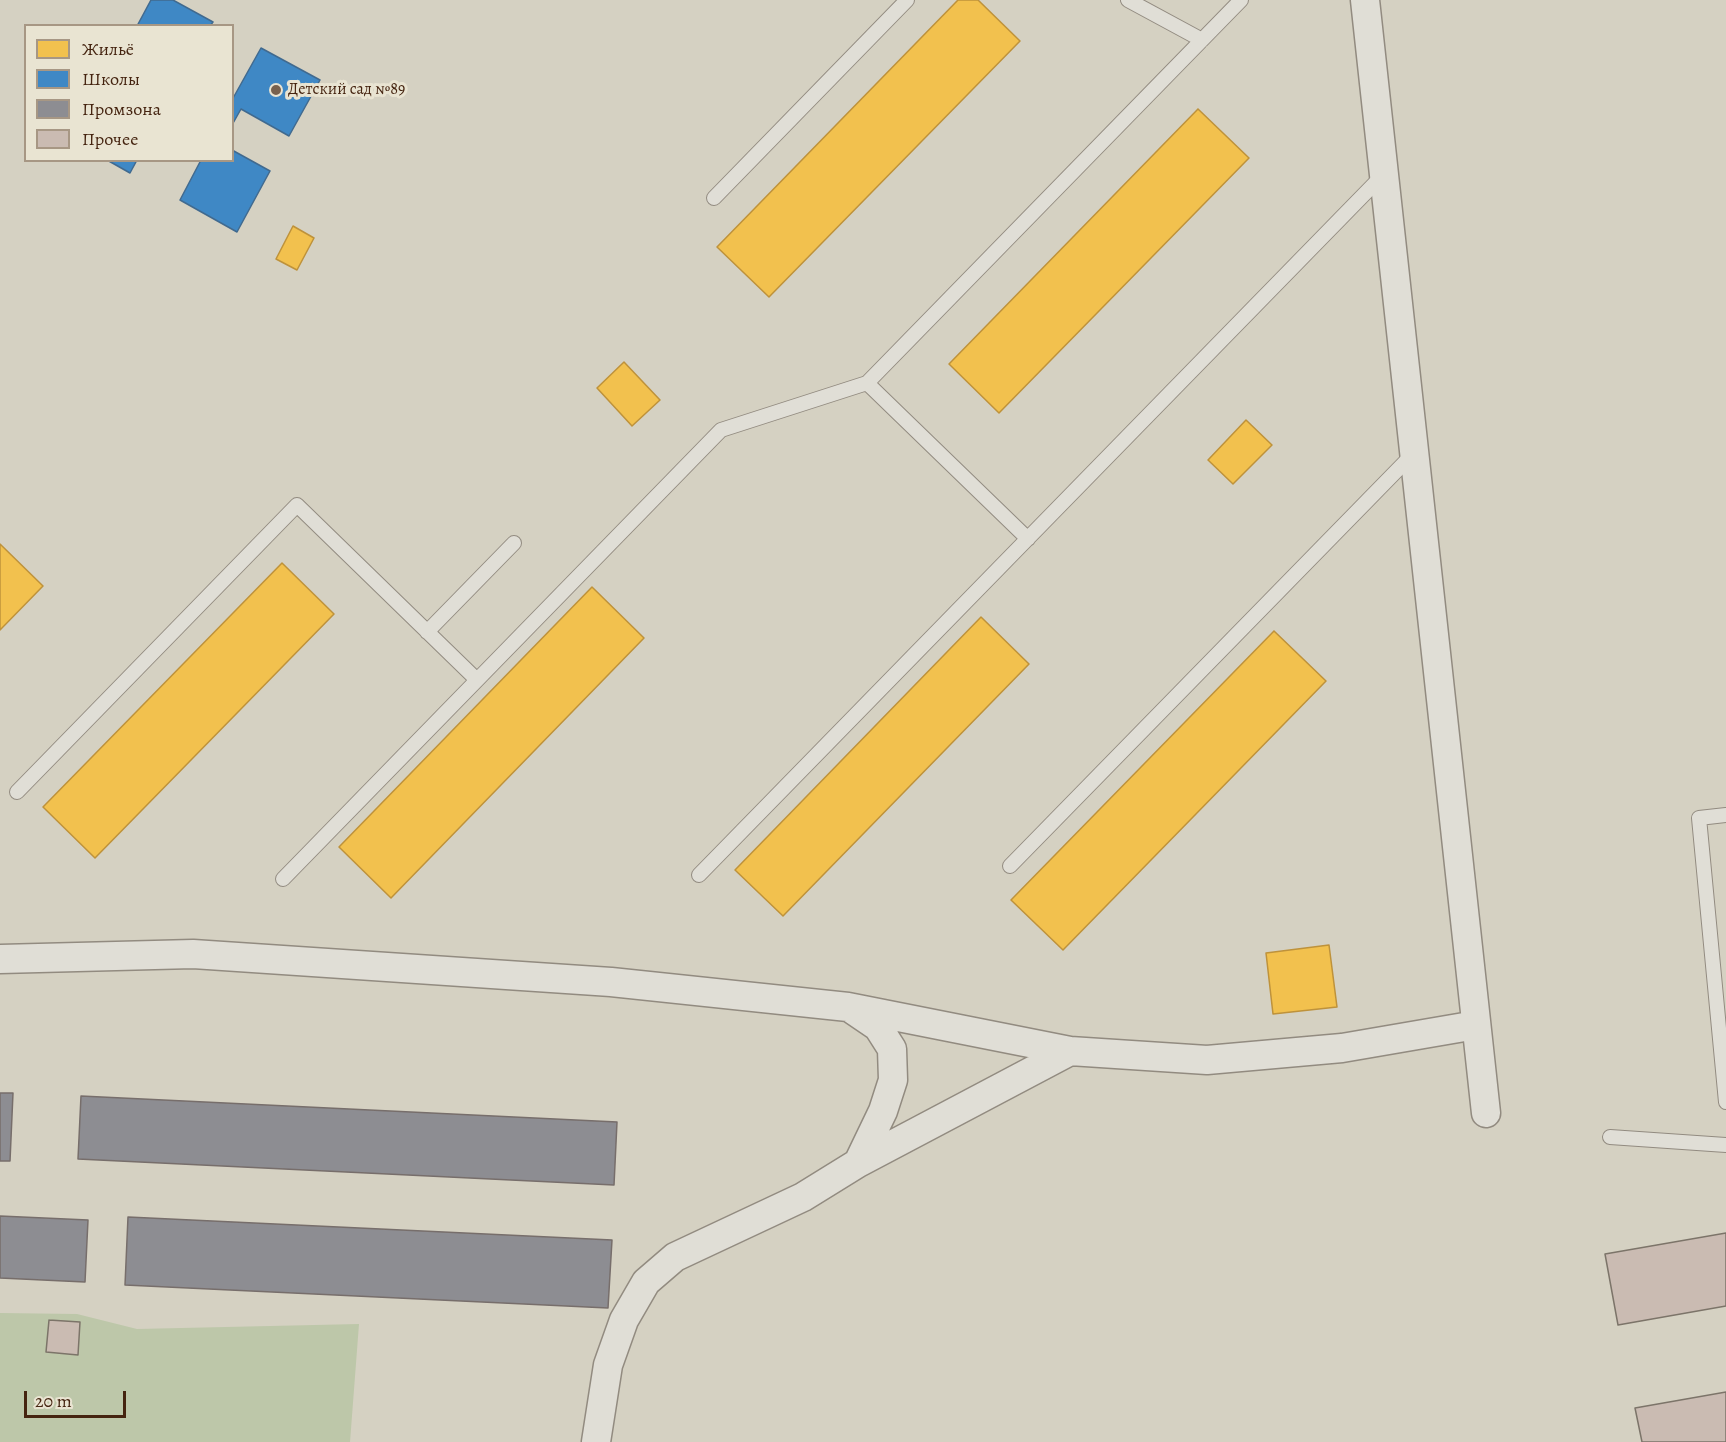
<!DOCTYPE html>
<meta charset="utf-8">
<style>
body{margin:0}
#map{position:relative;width:1726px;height:1442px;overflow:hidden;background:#d5d1c2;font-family:Alegreya,serif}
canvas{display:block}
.legend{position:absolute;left:24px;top:24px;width:210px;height:138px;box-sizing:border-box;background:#e9e4d2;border:2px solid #a79784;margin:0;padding:8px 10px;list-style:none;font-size:18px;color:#452410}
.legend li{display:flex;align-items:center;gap:12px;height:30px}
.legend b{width:30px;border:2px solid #a79784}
.scale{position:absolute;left:24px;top:1391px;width:102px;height:27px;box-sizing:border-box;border:3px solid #452410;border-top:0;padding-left:8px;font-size:18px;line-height:21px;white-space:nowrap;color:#452410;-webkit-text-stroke:4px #e9e4d2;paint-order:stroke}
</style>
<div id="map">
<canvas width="1726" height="1442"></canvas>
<ul class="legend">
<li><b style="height:16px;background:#f2c14e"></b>Жильё</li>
<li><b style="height:16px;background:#3f88c5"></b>Школы</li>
<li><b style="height:16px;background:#8d8d92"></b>Промзона</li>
<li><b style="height:16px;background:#cabbb2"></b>Прочее</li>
</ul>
<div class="scale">20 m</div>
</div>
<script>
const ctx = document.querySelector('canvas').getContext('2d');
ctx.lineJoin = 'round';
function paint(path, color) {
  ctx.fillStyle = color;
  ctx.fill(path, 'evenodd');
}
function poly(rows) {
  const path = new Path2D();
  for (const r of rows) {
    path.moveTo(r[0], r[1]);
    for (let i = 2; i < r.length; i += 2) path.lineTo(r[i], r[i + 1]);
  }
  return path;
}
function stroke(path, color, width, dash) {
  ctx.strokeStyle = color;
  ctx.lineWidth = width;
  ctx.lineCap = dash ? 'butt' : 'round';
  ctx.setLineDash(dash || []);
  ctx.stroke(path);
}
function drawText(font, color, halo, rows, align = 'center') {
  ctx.font = font + ' Alegreya,serif';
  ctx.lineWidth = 6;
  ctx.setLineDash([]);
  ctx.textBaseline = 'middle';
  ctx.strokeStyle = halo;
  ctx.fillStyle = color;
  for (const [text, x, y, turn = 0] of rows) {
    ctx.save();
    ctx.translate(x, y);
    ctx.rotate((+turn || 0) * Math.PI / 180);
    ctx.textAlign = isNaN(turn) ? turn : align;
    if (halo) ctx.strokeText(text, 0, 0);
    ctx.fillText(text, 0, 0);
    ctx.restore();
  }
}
const green = poly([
 [0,1313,77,1314,137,1329,359,1324,350,1442,0,1442]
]);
const homes = poly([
 [958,0,978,0,1020,41,769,297,717,247,958,0],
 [1198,109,1249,158,999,413,949,364,1198,109],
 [293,226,314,238,297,270,276,259,293,226],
 [624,362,660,400,632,426,597,388,624,362],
 [1246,420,1272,445,1233,484,1208,460,1246,420],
 [0,544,43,586,0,630,0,544],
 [282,563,334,614,95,858,43,807,282,563],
 [592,587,644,638,391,898,339,847,592,587],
 [981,617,1029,664,783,916,735,870,981,617],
 [1274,631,1326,681,1063,950,1011,900,1274,631],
 [1329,945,1337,1007,1273,1014,1266,953,1329,945]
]);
const schools = poly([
 [151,0,173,0,213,22,210,26,137,26,151,0],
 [261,48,320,80,289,136,241,109,232,125,232,100,261,48],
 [232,150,270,171,237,232,180,200,201,160,232,160,232,150],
 [107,160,137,160,130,173,107,160]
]);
const industry = poly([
 [0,1093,13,1093,10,1161,0,1161,0,1093],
 [81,1096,617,1122,614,1185,78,1159,81,1096],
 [0,1216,88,1220,85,1282,0,1278,0,1216],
 [128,1217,612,1240,608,1308,125,1285,128,1217]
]);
const building = poly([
 [1726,1233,1726,1306,1618,1325,1605,1254,1726,1233],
 [49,1320,80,1322,78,1355,46,1352,49,1320],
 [1726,1392,1726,1442,1642,1442,1635,1408,1726,1392]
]);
const service = poly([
 [1128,0,1202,40],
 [714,198,907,0],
 [867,383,1028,539],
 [427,632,514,543],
 [17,792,297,505,477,680],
 [1726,815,1699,818,1726,1102],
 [1010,866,1413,454],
 [699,875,1383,175],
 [283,879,721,430,867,383,1241,0],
 [1610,1137,1726,1145]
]);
const minor = poly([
 [1365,0,1486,1113],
 [0,959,193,954,611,982,848,1007,1070,1051,1207,1060,1342,1048,1476,1025],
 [853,1010,878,1027,892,1049,893,1080,883,1111,858,1163],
 [596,1442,608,1365,624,1320,646,1282,675,1257,803,1197,858,1163,1070,1051]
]);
const markers = [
 [276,90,6,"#77614e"]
];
const poiNames = [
 ["Детский сад №89",288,90]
];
paint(green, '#bdc7a9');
paint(homes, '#f2c14e');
stroke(homes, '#be923b', 1.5);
paint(schools, '#3f88c5');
stroke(schools, '#416a8f', 1.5);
paint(industry, '#8d8d92');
stroke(industry, '#776e6b', 1.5);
paint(building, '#cabbb2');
stroke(building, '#7c7469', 1.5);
stroke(service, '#928b80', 16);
stroke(minor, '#928b80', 31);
stroke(service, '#e0ded6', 14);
stroke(minor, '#e0ded6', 28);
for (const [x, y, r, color] of markers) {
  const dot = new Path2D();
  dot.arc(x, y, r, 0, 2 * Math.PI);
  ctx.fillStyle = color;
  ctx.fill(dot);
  stroke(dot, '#e9e4d2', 2);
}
drawText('16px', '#452410', '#e9e4d2', poiNames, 'left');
</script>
